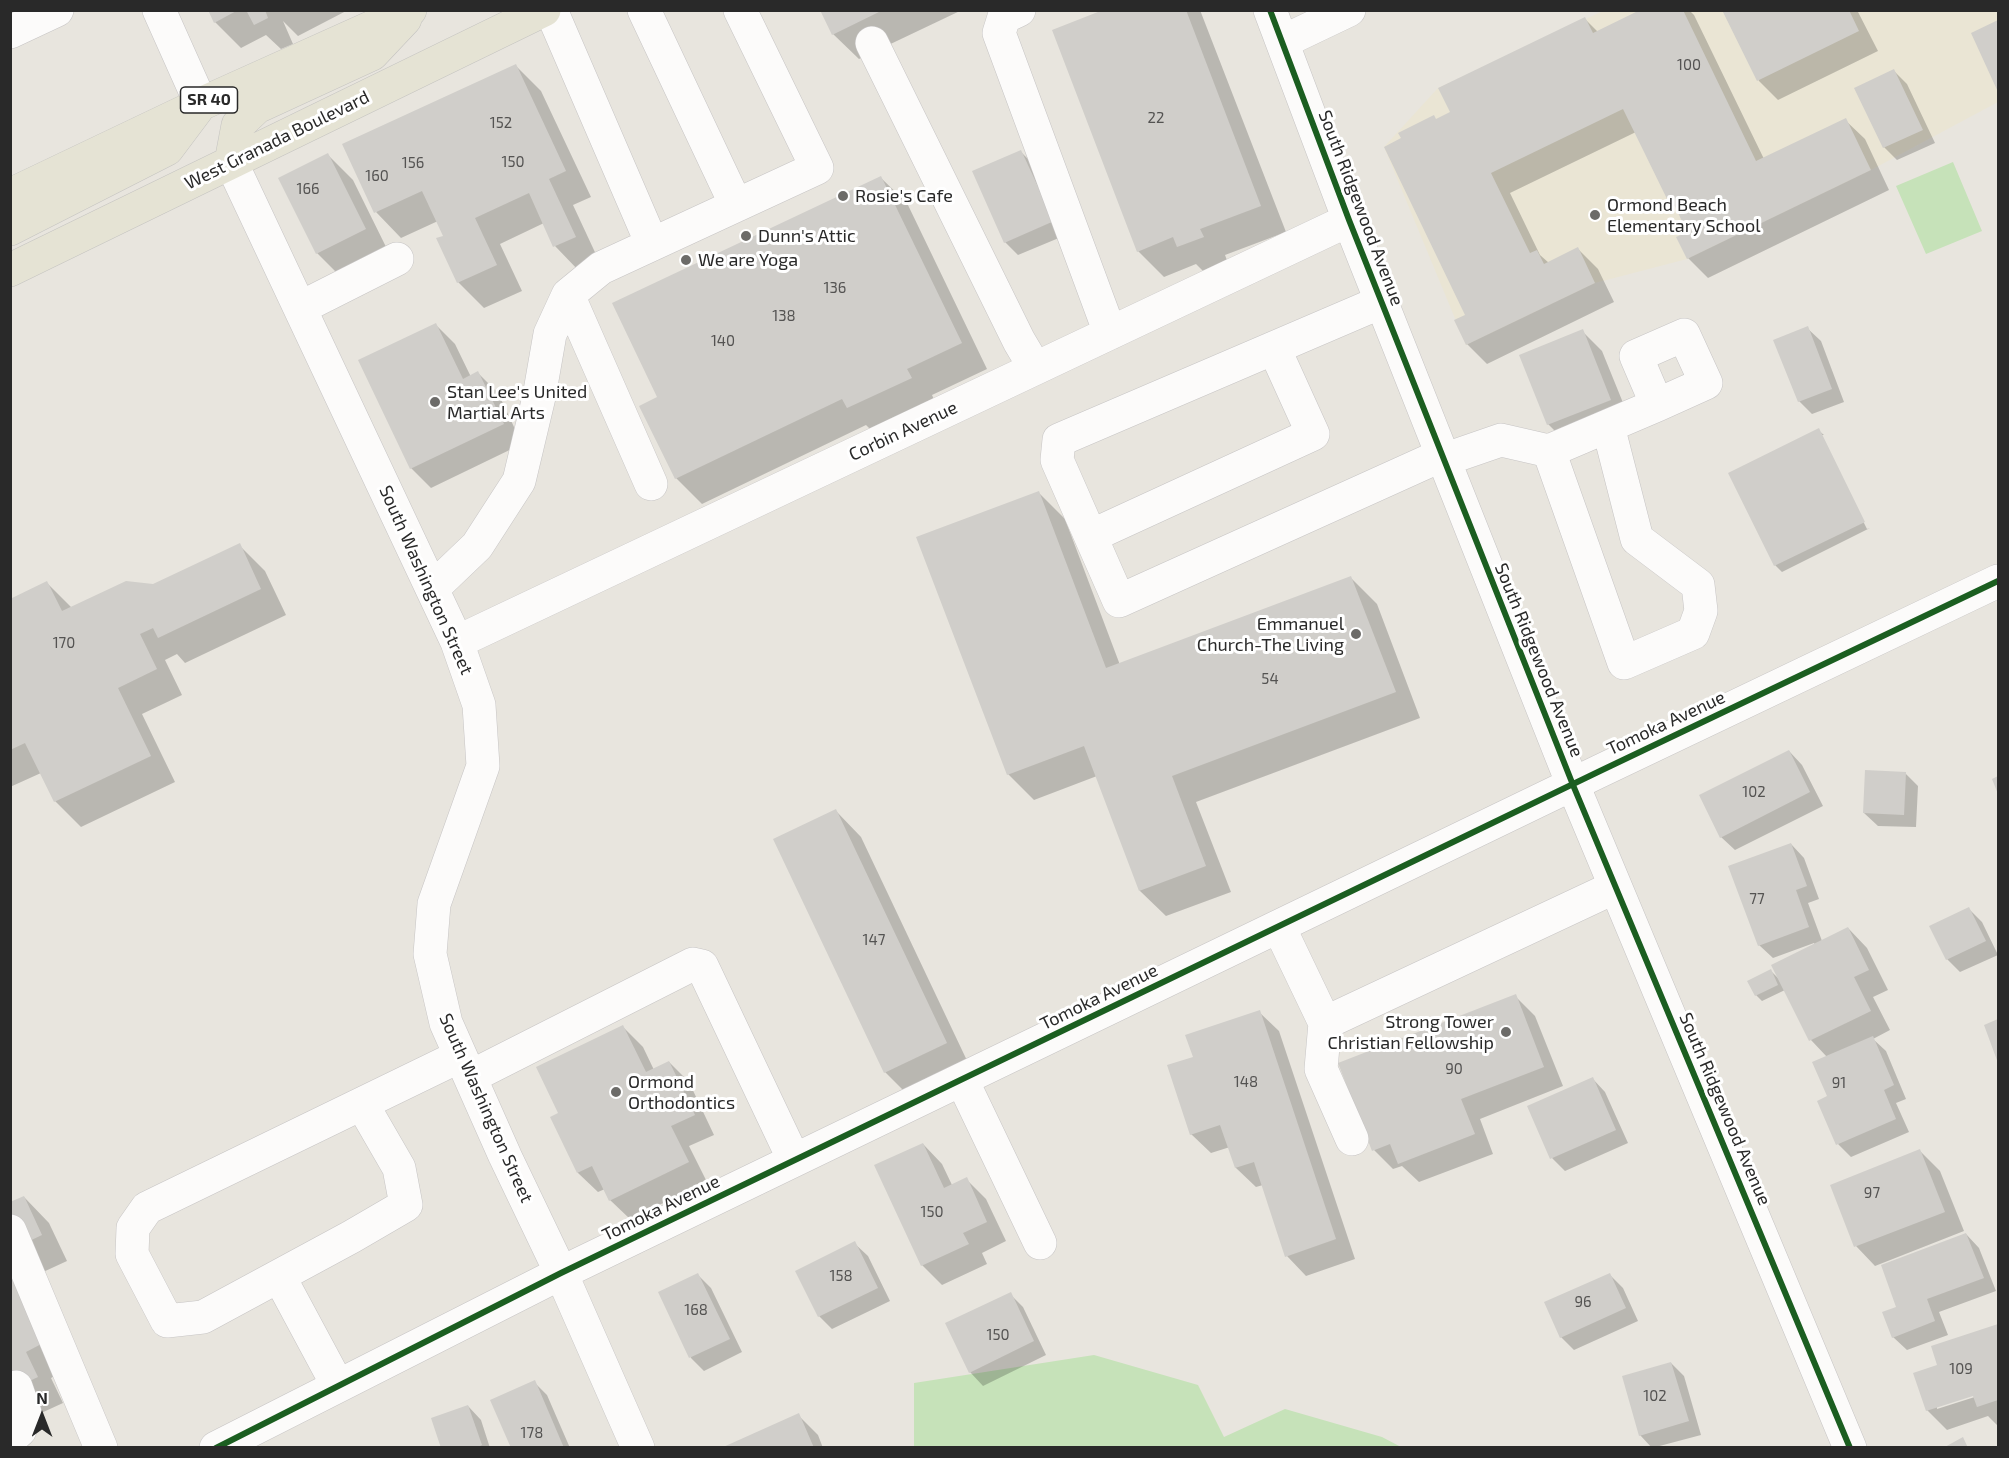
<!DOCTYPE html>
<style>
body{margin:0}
#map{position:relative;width:2009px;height:1458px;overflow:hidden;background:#e8e5de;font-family:"Exo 2",sans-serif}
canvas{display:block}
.frame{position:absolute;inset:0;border:12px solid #292929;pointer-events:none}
.north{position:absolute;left:12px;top:1386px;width:60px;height:60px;-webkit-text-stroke:4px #fff;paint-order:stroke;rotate:0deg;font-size:16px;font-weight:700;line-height:24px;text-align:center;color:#292929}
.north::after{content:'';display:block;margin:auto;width:21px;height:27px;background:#292929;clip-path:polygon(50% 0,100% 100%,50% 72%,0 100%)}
</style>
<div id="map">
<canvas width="2009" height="1458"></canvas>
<div class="frame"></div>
<div class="north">N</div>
</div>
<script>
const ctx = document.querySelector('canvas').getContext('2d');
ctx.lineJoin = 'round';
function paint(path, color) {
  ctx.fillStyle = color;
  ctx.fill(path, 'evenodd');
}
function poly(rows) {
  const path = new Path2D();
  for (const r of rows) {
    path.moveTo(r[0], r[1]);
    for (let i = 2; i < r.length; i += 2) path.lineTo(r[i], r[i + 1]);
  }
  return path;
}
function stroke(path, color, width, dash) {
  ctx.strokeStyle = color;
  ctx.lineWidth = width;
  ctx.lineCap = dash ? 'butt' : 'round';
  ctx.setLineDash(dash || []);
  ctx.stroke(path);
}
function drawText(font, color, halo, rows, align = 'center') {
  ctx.font = font + ' "Exo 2",sans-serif';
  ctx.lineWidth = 6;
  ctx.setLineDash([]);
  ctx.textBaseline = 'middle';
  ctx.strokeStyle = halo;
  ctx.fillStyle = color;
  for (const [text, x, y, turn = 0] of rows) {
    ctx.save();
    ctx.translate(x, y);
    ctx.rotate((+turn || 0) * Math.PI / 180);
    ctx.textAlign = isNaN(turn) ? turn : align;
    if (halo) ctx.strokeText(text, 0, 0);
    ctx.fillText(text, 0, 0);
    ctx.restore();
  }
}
const education = poly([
 [1603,11,1998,11,1998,102,1871,170,1687,259,1595,283,1466,345,1384,147,1438,88]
]);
const green = poly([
 [1953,162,1982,231,1926,254,1896,186],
 [1094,1355,1198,1385,1224,1437,1285,1409,1382,1437,1401,1447,914,1447,914,1383]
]);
const shadow = poly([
 [210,10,348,10,298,36,283,21,293,44,281,49,266,35,241,48,215,22],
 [822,10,962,10,859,59,833,34],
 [1107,10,1200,10,1286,232,1225,255,1228,263,1204,272,1196,264,1164,277,1138,251],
 [1643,10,1689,10,1694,15,1764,159,1845,120,1865,139,1889,190,1708,278,1688,258,1689,233,1678,209,1671,202,1636,132,1510,193,1540,255,1549,263,1578,249,1598,269,1614,302,1487,364,1467,344,1467,315,1437,120,1452,113,1585,19,1598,32],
 [1724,10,1857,10,1878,51,1778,100,1759,81],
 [1998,22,1998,89,1973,34],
 [515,65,541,91,591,197,573,205,600,263,580,272,555,246,544,223,500,244,522,291,484,308,458,282,445,237,438,221,401,238,376,212],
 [1894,71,1907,84,1935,143,1897,160,1884,147],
 [1021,152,1034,165,1066,235,1018,255,1005,242],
 [328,155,353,180,390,255,343,279,317,253],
 [881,178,907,203,987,369,932,395,936,404,874,433,866,425,702,504,676,478,642,407,659,398],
 [435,324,455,344,471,377,478,373,498,393,522,444,431,488,411,468],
 [1807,328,1821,341,1844,402,1812,414,1799,401],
 [1582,331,1602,351,1630,420,1568,444,1548,424],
 [1818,430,1824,435,1820,435,1867,529,1870,528,1824,436,1870,528,1782,572,1775,565,1730,473],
 [1039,493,1065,519,1120,665,1351,578,1377,604,1420,718,1196,802,1231,892,1166,916,1140,891,1097,776,1034,800,1008,774],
 [239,545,265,571,286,615,185,663,177,654,165,660,182,695,142,714,175,782,81,827,55,801,41,773,10,787,10,600,47,583,72,608,154,586],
 [1789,751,1802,765,1823,806,1735,850,1721,837],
 [1905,773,1918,786,1916,827,1878,826,1864,813],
 [836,811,861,837,971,1069,911,1098,885,1072],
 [1791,844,1804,858,1819,899,1808,903,1822,941,1848,928,1867,948,1888,990,1873,997,1890,1030,1873,1039,1886,1051,1906,1099,1896,1103,1909,1132,1851,1157,1838,1144,1829,1097,1827,1057,1811,1040,1785,990,1762,1001,1756,995,1771,971,1780,980,1815,945,1814,943,1773,958,1759,945],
 [1969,909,1982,922,1998,955,1960,972,1947,959],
 [1515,996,1535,1016,1563,1086,1480,1119,1493,1154,1419,1182,1402,1166,1393,1169,1374,1150],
 [1259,1012,1279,1031,1355,1259,1306,1276,1287,1256,1263,1185,1256,1187,1236,1168,1230,1147,1211,1153,1191,1134,1195,1058],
 [1998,1021,1998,1060,1986,1026],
 [623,1027,643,1047,654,1070,669,1062,689,1082,714,1135,689,1146,707,1182,630,1219,610,1200,605,1189,598,1192,578,1173,560,1114],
 [1592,1078,1605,1092,1628,1143,1565,1171,1552,1158],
 [923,1144,942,1164,952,1185,966,1179,986,1199,1006,1241,982,1253,987,1264,942,1285,922,1265],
 [1920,1151,1940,1171,1964,1231,1875,1266,1856,1246],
 [24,1197,49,1223,67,1261,28,1279,70,1368,51,1378,63,1403,26,1420],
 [1966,1234,1979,1248,1996,1291,1939,1312,1948,1335,1907,1350,1893,1337,1898,1308],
 [854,1243,868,1256,890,1301,832,1329,819,1316],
 [698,1275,711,1288,742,1352,704,1371,691,1358,660,1293],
 [1610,1275,1623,1288,1638,1321,1574,1350,1561,1337],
 [1010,1294,1023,1307,1046,1355,983,1386,970,1372],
 [1998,1325,1998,1426,1988,1416,1947,1430,1927,1410,1939,1366,1932,1347],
 [1980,1392,1981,1395,1937,1409,1937,1406],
 [1671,1363,1684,1376,1701,1435,1652,1448,1640,1435],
 [534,1382,547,1395,570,1448,513,1448],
 [468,1406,481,1420,490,1448,443,1448],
 [798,1415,818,1435,823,1448,725,1448]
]);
const building = poly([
 [208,10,238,10,214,23],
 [246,10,265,10,268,18,254,25],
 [820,10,883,10,832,35],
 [1103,10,1186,10,1261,206,1200,229,1204,237,1177,247,1173,237,1137,252,1052,30],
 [1640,10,1683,10,1756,161,1846,118,1871,170,1687,259,1676,237,1687,232,1673,202,1669,203,1623,109,1491,173,1530,253,1537,250,1544,264,1578,247,1595,283,1466,345,1454,320,1465,315,1384,147,1401,138,1398,133,1434,115,1436,119,1450,112,1438,88,1585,17,1593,33],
 [1722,10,1849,10,1859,31,1757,81],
 [1998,20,1998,92,1971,33],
 [516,64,566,171,549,179,576,237,553,247,529,193,475,218,497,265,457,283,436,238,443,236,422,191,374,213,342,144],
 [1894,69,1923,130,1883,148,1854,88],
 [1021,150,1054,221,1004,243,972,171],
 [328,153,366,229,316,254,278,178],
 [881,176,962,343,907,369,912,378,847,408,842,399,675,479,639,406,657,397,612,303],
 [436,323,463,379,478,371,504,424,410,469,358,360],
 [1808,326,1832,389,1798,402,1773,340],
 [1583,329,1611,400,1547,425,1519,355],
 [1819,428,1865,522,1774,566,1728,473],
 [1039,491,1106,668,1351,576,1396,692,1172,776,1206,866,1139,891,1084,746,1007,775,916,537],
 [240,543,261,589,158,638,153,628,140,634,157,669,118,688,151,756,54,802,25,743,10,750,10,599,47,581,62,611,126,581,153,584],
 [1789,750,1810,792,1720,838,1699,795],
 [1865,770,1906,772,1904,815,1863,813],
 [1998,776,1998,794,1992,779],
 [836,809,947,1043,884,1073,773,839],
 [1791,843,1807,886,1796,890,1809,927,1758,946,1728,866],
 [1969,907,1986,941,1946,960,1929,926],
 [1848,927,1869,970,1854,977,1871,1011,1809,1041,1771,965],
 [1771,969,1778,985,1755,996,1747,981],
 [1516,994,1544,1067,1461,1099,1475,1134,1398,1164,1390,1144,1372,1151,1338,1063],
 [1260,1010,1336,1239,1285,1257,1254,1162,1235,1168,1220,1125,1190,1135,1167,1065,1193,1057,1185,1035],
 [1998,1019,1998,1063,1984,1025],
 [623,1025,646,1072,669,1061,695,1115,671,1126,689,1162,609,1201,592,1166,577,1173,550,1117,558,1113,536,1067],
 [1873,1036,1894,1085,1884,1090,1896,1119,1836,1145,1817,1101,1827,1096,1812,1062],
 [1593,1077,1616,1130,1550,1159,1527,1106],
 [923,1143,944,1188,967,1177,987,1222,963,1233,969,1244,921,1266,874,1165],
 [1920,1149,1945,1212,1854,1247,1830,1185],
 [24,1196,42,1235,10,1250,10,1202],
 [1966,1233,1984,1278,1927,1299,1935,1321,1892,1338,1882,1312,1896,1307,1881,1265],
 [855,1241,878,1288,818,1317,795,1271],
 [10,1268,45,1342,26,1352,38,1377,10,1390],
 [698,1273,730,1339,689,1358,658,1292],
 [1610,1273,1626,1308,1560,1338,1544,1302],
 [1011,1292,1034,1341,969,1373,945,1323],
 [1998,1324,1998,1400,1977,1407,1973,1396,1926,1411,1913,1373,1937,1365,1931,1346],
 [1671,1362,1689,1421,1639,1436,1622,1376],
 [535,1380,564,1448,511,1448,490,1400],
 [468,1405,482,1445,476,1448,441,1448,431,1418],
 [799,1413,814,1448,721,1448],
 [1963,1437,1968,1448,1943,1448]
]);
const minor = poly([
 [159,10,201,104],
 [551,10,652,244],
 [644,10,736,205],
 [1019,10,1004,17,999,33,1110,333],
 [1270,10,1349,220,1573,785,1850,1448],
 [10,32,57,10],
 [1282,42,1349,10],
 [872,43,1019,341,1035,368],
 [231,162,457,642,479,705,483,766,434,904,430,954,446,1023,505,1156,561,1273,638,1448],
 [568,295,651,484],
 [1381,302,1059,440,1057,460,1119,601,1442,455],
 [300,308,397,259],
 [1549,451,1624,663,1693,633,1701,611,1698,585,1637,539,1608,426],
 [1443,460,1501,440,1549,451,1657,405,1706,383,1684,335,1636,356,1657,405],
 [1091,536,1313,434,1274,348],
 [432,589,477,546,519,481,539,397,550,334,568,295,601,268,817,168,740,10],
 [457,642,1349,220],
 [1279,927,1325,1023,1615,887],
 [1325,1023,1321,1069,1352,1139],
 [470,1077,693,964,702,966,794,1160],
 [962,1080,1040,1243],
 [362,1104,399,1168,406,1205,351,1237,203,1317,167,1321,132,1254,133,1228,147,1208,460,1056],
 [10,1231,101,1448],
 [279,1276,338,1386],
 [10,1439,20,1430,25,1413,16,1387],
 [216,1448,561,1273,1600,771,1998,581]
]);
const major = poly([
 [231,162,238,125,257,107,372,54,405,19],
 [10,195,201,104,410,10],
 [10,229,167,149,197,109],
 [10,270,544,10]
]);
const cycleway = poly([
 [1270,10,1349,220,1573,785,1850,1448],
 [216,1448,561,1273,1600,771,1998,581]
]);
const markers = [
 [843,196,6,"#6c6b68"],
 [1595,215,6,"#6c6b68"],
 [746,236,6,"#6c6b68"],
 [686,260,6,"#6c6b68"],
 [435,402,6,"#6c6b68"],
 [1356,634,6,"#6c6b68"],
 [1506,1032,6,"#6c6b68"],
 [616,1092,6,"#6c6b68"]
];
const numberNames = [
 ["100",1689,65],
 ["22",1156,118],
 ["152",501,123],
 ["150",513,162],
 ["156",413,163],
 ["160",377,176],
 ["166",308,189],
 ["136",835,288],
 ["138",784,316],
 ["140",723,341],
 ["170",64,643],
 ["54",1270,679],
 ["102",1754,792],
 ["77",1757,899],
 ["147",874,940],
 ["90",1454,1069],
 ["148",1246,1082],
 ["91",1839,1083],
 ["97",1872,1193],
 ["150",932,1212],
 ["158",841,1276],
 ["96",1583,1302],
 ["168",696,1310],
 ["150",998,1335],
 ["109",1961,1369],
 ["102",1655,1396],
 ["178",532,1433]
];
const shields = [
 [209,100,57]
];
const shieldNames = [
 ["SR 40",209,100]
];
const streetNames = [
 ["West Granada Boulevard",277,140,-26],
 ["South Ridgewood Avenue",1361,208,69],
 ["Corbin Avenue",903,431,-25],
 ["South Washington Street",426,580,66],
 ["South Ridgewood Avenue",1539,660,68],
 ["Tomoka Avenue",1666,723,-25],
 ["Tomoka Avenue",1099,997,-26],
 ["South Washington Street",486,1108,66],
 ["South Ridgewood Avenue",1725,1109,67],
 ["Tomoka Avenue",661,1208,-26]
];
const poiNames = [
 ["Rosie's Cafe",855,196],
 ["Ormond Beach",1607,205],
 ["Elementary School",1607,226],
 ["Dunn's Attic",758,236],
 ["We are Yoga",698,260],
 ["Stan Lee's United",447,392],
 ["Martial Arts",447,413],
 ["Emmanuel",1344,624,"right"],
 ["Church-The Living",1344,645,"right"],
 ["Strong Tower",1494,1022,"right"],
 ["Christian Fellowship",1494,1043,"right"],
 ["Ormond",628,1082],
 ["Orthodontics",628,1103]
];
paint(education, '#eae5d4');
paint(green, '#c6e2b9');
paint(shadow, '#0003');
paint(building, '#d0ceca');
stroke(minor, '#c6c4c4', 34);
stroke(major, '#c4c3c0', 34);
stroke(minor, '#fcfbfa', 33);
stroke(major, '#e5e3d4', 33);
stroke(cycleway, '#1b5e20', 6);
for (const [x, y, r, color] of markers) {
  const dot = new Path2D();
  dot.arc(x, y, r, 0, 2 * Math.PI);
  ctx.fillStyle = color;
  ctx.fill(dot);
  stroke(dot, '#fff', 2);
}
drawText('15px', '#545352', null, numberNames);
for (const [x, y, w] of shields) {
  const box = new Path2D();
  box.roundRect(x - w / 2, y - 13, w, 26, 4.5);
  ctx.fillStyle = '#fff';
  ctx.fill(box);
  stroke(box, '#292929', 1.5);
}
drawText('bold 16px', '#292929', null, shieldNames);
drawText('18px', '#292929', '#fff', streetNames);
drawText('18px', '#292929', '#fff', poiNames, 'left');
</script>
